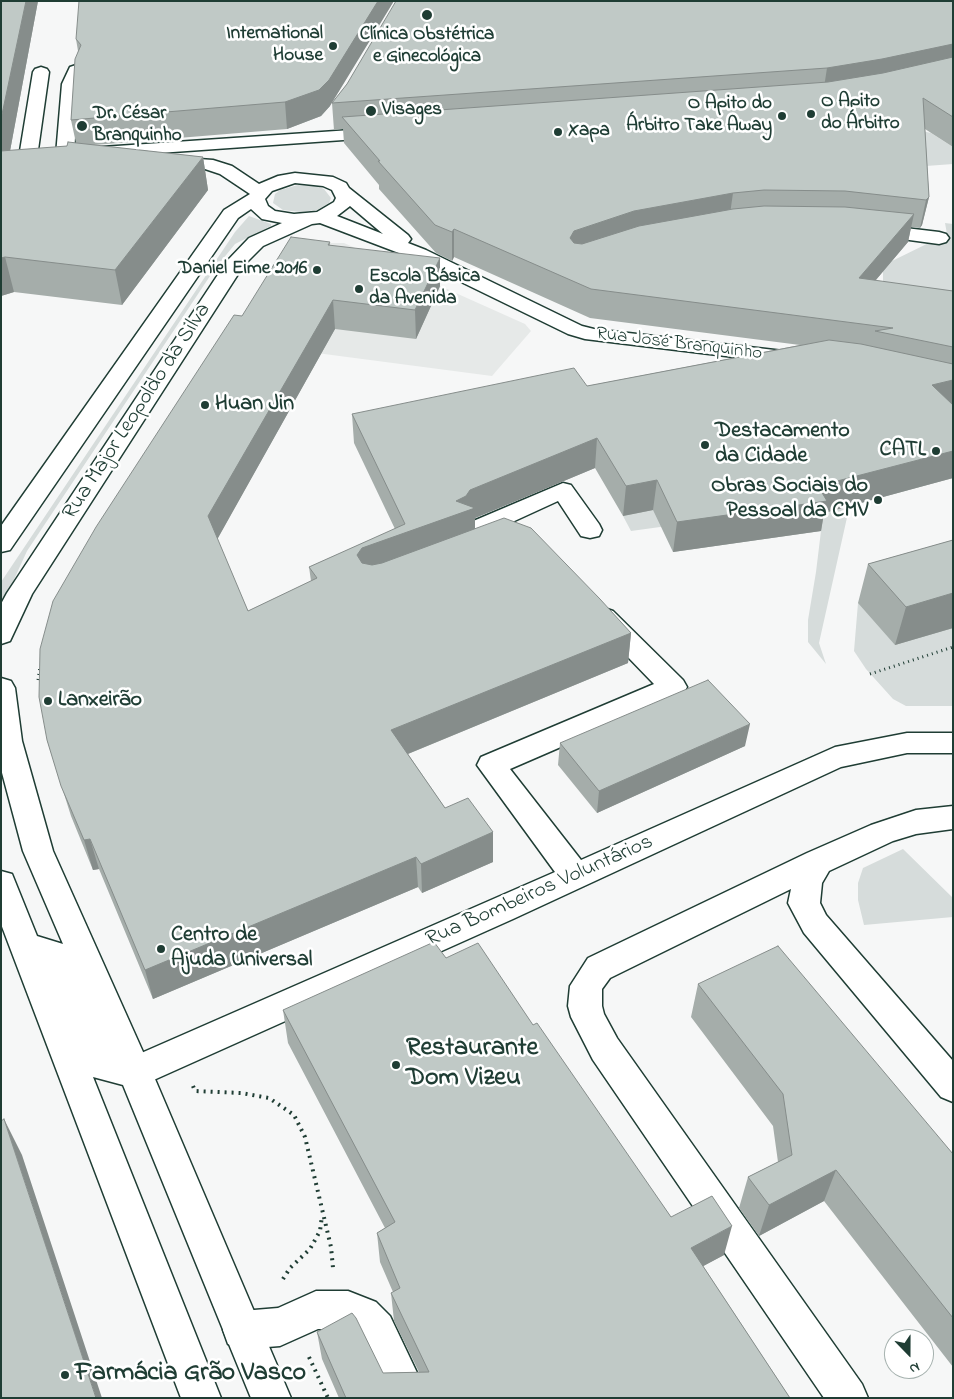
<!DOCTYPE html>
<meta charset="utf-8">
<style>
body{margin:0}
#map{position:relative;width:954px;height:1399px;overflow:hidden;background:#f6f7f7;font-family:"Indie Flower",sans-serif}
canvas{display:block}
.frame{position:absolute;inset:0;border:2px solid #1f3d34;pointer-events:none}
.north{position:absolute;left:884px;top:1329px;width:50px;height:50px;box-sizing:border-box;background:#fff;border:1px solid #a5b1ae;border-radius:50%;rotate:158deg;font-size:14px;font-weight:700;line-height:20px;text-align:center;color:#1f3d34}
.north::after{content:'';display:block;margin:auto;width:18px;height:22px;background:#1f3d34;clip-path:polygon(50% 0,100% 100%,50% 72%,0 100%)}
</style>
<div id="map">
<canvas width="954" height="1399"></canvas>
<div class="frame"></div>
<div class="north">N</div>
</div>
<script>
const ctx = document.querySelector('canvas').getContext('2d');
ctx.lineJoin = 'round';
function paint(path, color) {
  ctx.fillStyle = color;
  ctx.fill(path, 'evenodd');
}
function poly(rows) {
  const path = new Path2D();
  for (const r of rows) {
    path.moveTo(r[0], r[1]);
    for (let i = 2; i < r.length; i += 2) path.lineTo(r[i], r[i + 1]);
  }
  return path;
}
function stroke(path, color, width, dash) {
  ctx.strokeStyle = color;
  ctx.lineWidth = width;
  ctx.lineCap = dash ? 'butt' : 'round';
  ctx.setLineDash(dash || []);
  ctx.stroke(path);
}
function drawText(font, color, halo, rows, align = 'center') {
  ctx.font = font + ' "Indie Flower",sans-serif';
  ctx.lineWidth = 5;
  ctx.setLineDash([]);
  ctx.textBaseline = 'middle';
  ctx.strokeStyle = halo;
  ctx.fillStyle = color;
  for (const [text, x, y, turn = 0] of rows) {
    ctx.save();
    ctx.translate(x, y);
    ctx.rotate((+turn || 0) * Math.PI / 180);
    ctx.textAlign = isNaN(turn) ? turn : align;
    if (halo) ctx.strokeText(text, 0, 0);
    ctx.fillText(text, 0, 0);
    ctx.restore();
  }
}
const built = poly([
 [331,243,344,243,525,324,531,331,492,376,309,352,319,244]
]);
const green = poly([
 [909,128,931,133,953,147,953,164,872,170],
 [298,185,317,186,324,189,331,198,329,203,317,210,300,212,283,210,273,203,275,194,280,190],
 [249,216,271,224,271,226,235,244,214,270,27,551,1,608,1,582,235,232],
 [945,223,953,224,953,325,883,296,883,271,892,261,947,234],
 [808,474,848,513,819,643,826,664,808,642,808,620,816,572,821,531,806,507,631,531,623,516],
 [953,575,953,706,906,706,893,699,866,669,854,651,858,603],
 [903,849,953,898,953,917,864,925,858,900,858,883,863,868]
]);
const pathFar2 = poly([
 [849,504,857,512]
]);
const pathFar1 = poly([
 [870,674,953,647],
 [38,680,40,666]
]);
const path = poly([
 [193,1086,195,1091,241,1093,269,1098,294,1115,305,1137,331,1247,333,1268],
 [283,1279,290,1268,310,1249,320,1231,322,1216],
 [309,1357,328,1398]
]);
const minor = poly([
 [76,65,82,67,84,70,78,84,74,155,71,159,65,160,59,159,56,155,62,84,70,67,76,65],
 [41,67,47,69,49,72,37,157,34,161,28,162,22,161,19,157,33,72,35,69,41,67],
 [380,128,386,129,389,133,386,137,102,157,96,156,93,152,96,148,102,147,380,128],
 [171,157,213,160,232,166,259,184,278,176,295,173,333,177,346,183,349,188,408,235,411,239,408,243,426,250,582,326,594,329,792,352,800,353,803,358,800,363,792,364,585,339,568,334,412,258,320,223,312,224,263,246,244,265,32,594,10,641,1,644,1,604,7,593,227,261,249,238,282,223,262,219,251,209,238,218,10,550,1,552,1,526,224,210,250,194,220,174,205,169,165,166,162,162,165,158,171,157],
 [295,183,323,186,332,190,336,198,334,202,317,212,294,214,275,211,268,206,265,199,272,191,295,183],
 [350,206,383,234,337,216,350,206],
 [872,224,939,232,946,234,949,238,946,242,939,244,865,234,863,230,865,226,872,224],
 [563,483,571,485,599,524,602,530,599,536,590,538,581,536,558,501,497,529,507,541,504,547,495,549,486,547,468,527,471,522,563,483],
 [604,608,613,611,683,680,687,687,683,694,510,769,581,860,835,747,907,733,953,733,953,753,907,753,841,767,513,919,147,1083,135,1087,123,1083,118,1072,123,1061,555,872,477,765,481,757,654,684,595,623,591,617,595,611,604,608],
 [953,806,953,829,916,834,893,841,829,871,822,883,820,903,826,915,953,1061,953,1102,941,1097,804,933,788,903,791,889,610,978,602,989,602,1006,604,1014,617,1038,862,1384,868,1398,824,1398,593,1060,571,1017,568,1006,570,986,588,958,807,853,871,825,916,810,953,806],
 [316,1291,348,1291,376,1302,390,1316,429,1398,388,1398,362,1344,347,1329,318,1329,280,1346,242,1349,228,1344,223,1330,228,1316,242,1311,278,1308,316,1291]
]);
const major = poly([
 [1,678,11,681,15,688,22,741,53,851,152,1072,291,1398,251,1398,123,1085,93,1077,221,1398,181,1398,1,924,1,871,12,874,37,936,63,944,23,851,1,769,1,678]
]);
const wall = poly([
 [1,1,38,1,10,151,67,146,76,143,71,120,78,51,76,39,330,106,321,116,287,129,94,145,203,157,208,190,122,305,14,292,1,296],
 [953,1,953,147,925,129,929,197,922,225,920,228,911,227,908,242,875,281,953,291,953,478,824,513,821,531,673,552,653,510,623,516,595,468,475,518,475,529,631,633,628,663,408,754,445,808,493,832,493,862,422,893,418,887,153,999,99,869,93,870,71,816,47,740,242,316,330,242,330,245,440,286,416,339,335,329,217,539,248,611,311,581,309,567,395,529,354,443,352,414,587,386,800,345,590,318,454,257,452,261,436,253,379,189,379,185,344,143,343,129,334,130,332,103,347,84],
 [953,540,953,628,895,645,858,603,868,564],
 [560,743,745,746,597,813,558,765],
 [446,958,533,1025,671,1217,724,1255,703,1266,790,1398,339,1398,322,1359,317,1332,383,1373,419,1372,394,1321,391,1293,393,1292,380,1262,377,1233,385,1228,288,1043,283,1010],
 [698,984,953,1154,953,1367,824,1201,759,1236,739,1208,748,1177,778,1162,773,1126,691,1017]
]);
const shadedWall = poly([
 [26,1,38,1,10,151,1,178,1,119],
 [378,1,394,1,330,106,321,116,287,129,285,102],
 [953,44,953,68,823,94,827,68],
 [203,157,208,190,122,305,115,270],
 [733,193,729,221,572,259,570,238,574,231,634,211],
 [929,197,922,225,920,228,926,200],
 [914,214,908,242,853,307,859,278],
 [454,229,454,257,452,261,452,232],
 [5,257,14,292,1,296,1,258],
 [440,258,440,286,416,339,415,310],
 [333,300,335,329,213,547,208,516],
 [953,380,953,407,932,385],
 [597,438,595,468,475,518,475,538,364,578,357,555,362,548,456,501,470,490],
 [953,451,953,478,824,513,821,531,673,552,677,522,818,486],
 [657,480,653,510,623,516,626,486],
 [953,593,953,628,895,645,906,607],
 [631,633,628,663,393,760,391,730],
 [750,724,745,746,597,813,599,791],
 [493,832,493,862,422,893,421,864],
 [90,839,99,869,93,870,84,840],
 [416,857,418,887,153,999,145,970],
 [4,1119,22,1155,102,1398,96,1398],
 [836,1170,824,1201,759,1236,769,1205],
 [732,1226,724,1255,683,1277,691,1248]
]);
const building = poly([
 [1,1,26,1,1,119,1,1],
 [79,1,378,1,329,80,319,90,285,102,71,120,75,59,81,45,76,39,79,1],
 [396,1,953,1,953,44,882,59,827,68,332,103,347,84,396,1],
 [953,57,953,117,923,98,929,197,926,200,845,191,764,190,733,193,634,211,574,231,570,238,574,243,582,244,639,226,733,209,764,206,845,207,914,214,859,278,953,291,953,347,875,331,893,328,591,289,454,229,452,232,435,225,378,161,380,161,342,117,828,82,883,73,953,57],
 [68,142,203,157,115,270,5,257,1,258,1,151,67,146,68,142],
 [291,237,330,242,328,245,440,258,415,310,333,300,208,516,248,611,317,578,309,567,405,524,352,414,574,368,587,386,829,340,861,344,953,364,953,380,932,385,953,405,953,451,818,486,827,501,677,522,657,480,626,486,597,438,470,490,466,496,456,501,475,508,362,548,357,555,362,563,372,565,382,563,504,518,531,528,600,599,631,633,391,730,445,808,468,798,493,832,421,864,416,857,145,970,90,839,84,840,61,786,47,740,39,697,40,649,53,601,96,527,234,315,242,316,291,237],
 [953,540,953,593,906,607,868,564,953,540],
 [708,680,750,724,599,791,560,743,708,680],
 [434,942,446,958,478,943,533,1025,537,1023,671,1217,712,1196,732,1226,691,1248,790,1398,346,1398,317,1332,352,1313,356,1318,383,1373,429,1372,391,1293,400,1288,377,1233,395,1222,283,1010,434,942],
 [778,946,953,1154,953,1318,836,1170,769,1205,748,1177,792,1155,783,1094,698,984,778,946],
 [4,1119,96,1398,1,1398,1,1121,4,1119]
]);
const markers = [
 [427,15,6,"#1f3d34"],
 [333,46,5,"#1f3d34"],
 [371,111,6,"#1f3d34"],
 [811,114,5,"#1f3d34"],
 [782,116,5,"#1f3d34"],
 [82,126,6,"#1f3d34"],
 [558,132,5,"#1f3d34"],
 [317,270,5,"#1f3d34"],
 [359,289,5,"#1f3d34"],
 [205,405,5,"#1f3d34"],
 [705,445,5,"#1f3d34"],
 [936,451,5,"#1f3d34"],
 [878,500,5,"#1f3d34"],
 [48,701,5,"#1f3d34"],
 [161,949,5,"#1f3d34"],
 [396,1065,5,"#1f3d34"],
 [65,1375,5,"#1f3d34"]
];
const farPoinames = [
 ["International",323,35,"right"],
 ["House",323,57,"right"],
 ["Clínica Obstétrica",427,36,"center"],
 ["e Ginecológica",427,58,"center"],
 ["O Apito",821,103],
 ["do Árbitro",821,125],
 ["O Apito do",772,105,"right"],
 ["Árbitro Take Away",772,127,"right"],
 ["Visages",382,111],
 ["Dr. César",93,115],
 ["Branquinho",93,137],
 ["Xapa",568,132],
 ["Daniel Eime 2016",307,270,"right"],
 ["Escola Básica",369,278],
 ["da Avenida",369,300]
];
const farStreetnames = [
 ["Rua José Branquinho",679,345,7]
];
const poiNames = [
 ["Huan Jin",215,405],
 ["Destacamento",715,432],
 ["da Cidade",715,457],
 ["CATL",926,451,"right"],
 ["Obras Sociais do",868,487,"right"],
 ["Pessoal da CMV",868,512,"right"],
 ["Lanxeirão",58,701],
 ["Centro de",171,936],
 ["Ajuda Universal",171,961]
];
const streetNames = [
 ["Rua Major Leopoldo da Silva",138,412,-57],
 ["Rua Bombeiros Voluntários",540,892,-24]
];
const nearPoinames = [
 ["Restaurante",406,1050],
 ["Dom Vizeu",406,1080],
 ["Farmácia Grão Vasco",75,1375]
];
paint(built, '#e6e9e8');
paint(green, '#d6dcdb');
stroke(minor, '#1f3d34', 3);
stroke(major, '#1f3d34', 3);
stroke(pathFar2, '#1f3d34', 2.5, [1, 3]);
stroke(pathFar1, '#1f3d34', 3, [1, 4]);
stroke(path, '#1f3d34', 4, [2, 5]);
paint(minor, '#fff');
paint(major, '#fff');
paint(wall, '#a5adaa');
paint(shadedWall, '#868d8b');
paint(building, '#c0c9c6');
stroke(building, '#868d8b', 1);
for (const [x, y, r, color] of markers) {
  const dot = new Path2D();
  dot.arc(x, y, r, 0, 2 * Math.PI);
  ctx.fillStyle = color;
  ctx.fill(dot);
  stroke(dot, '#fff', 2);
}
drawText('bold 19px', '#1f3d34', '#fff', farPoinames, 'left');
drawText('19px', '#1f3d34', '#fff', farStreetnames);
drawText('bold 22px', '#1f3d34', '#fff', poiNames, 'left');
drawText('22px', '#1f3d34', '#fff', streetNames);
drawText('bold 26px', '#1f3d34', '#fff', nearPoinames, 'left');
</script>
